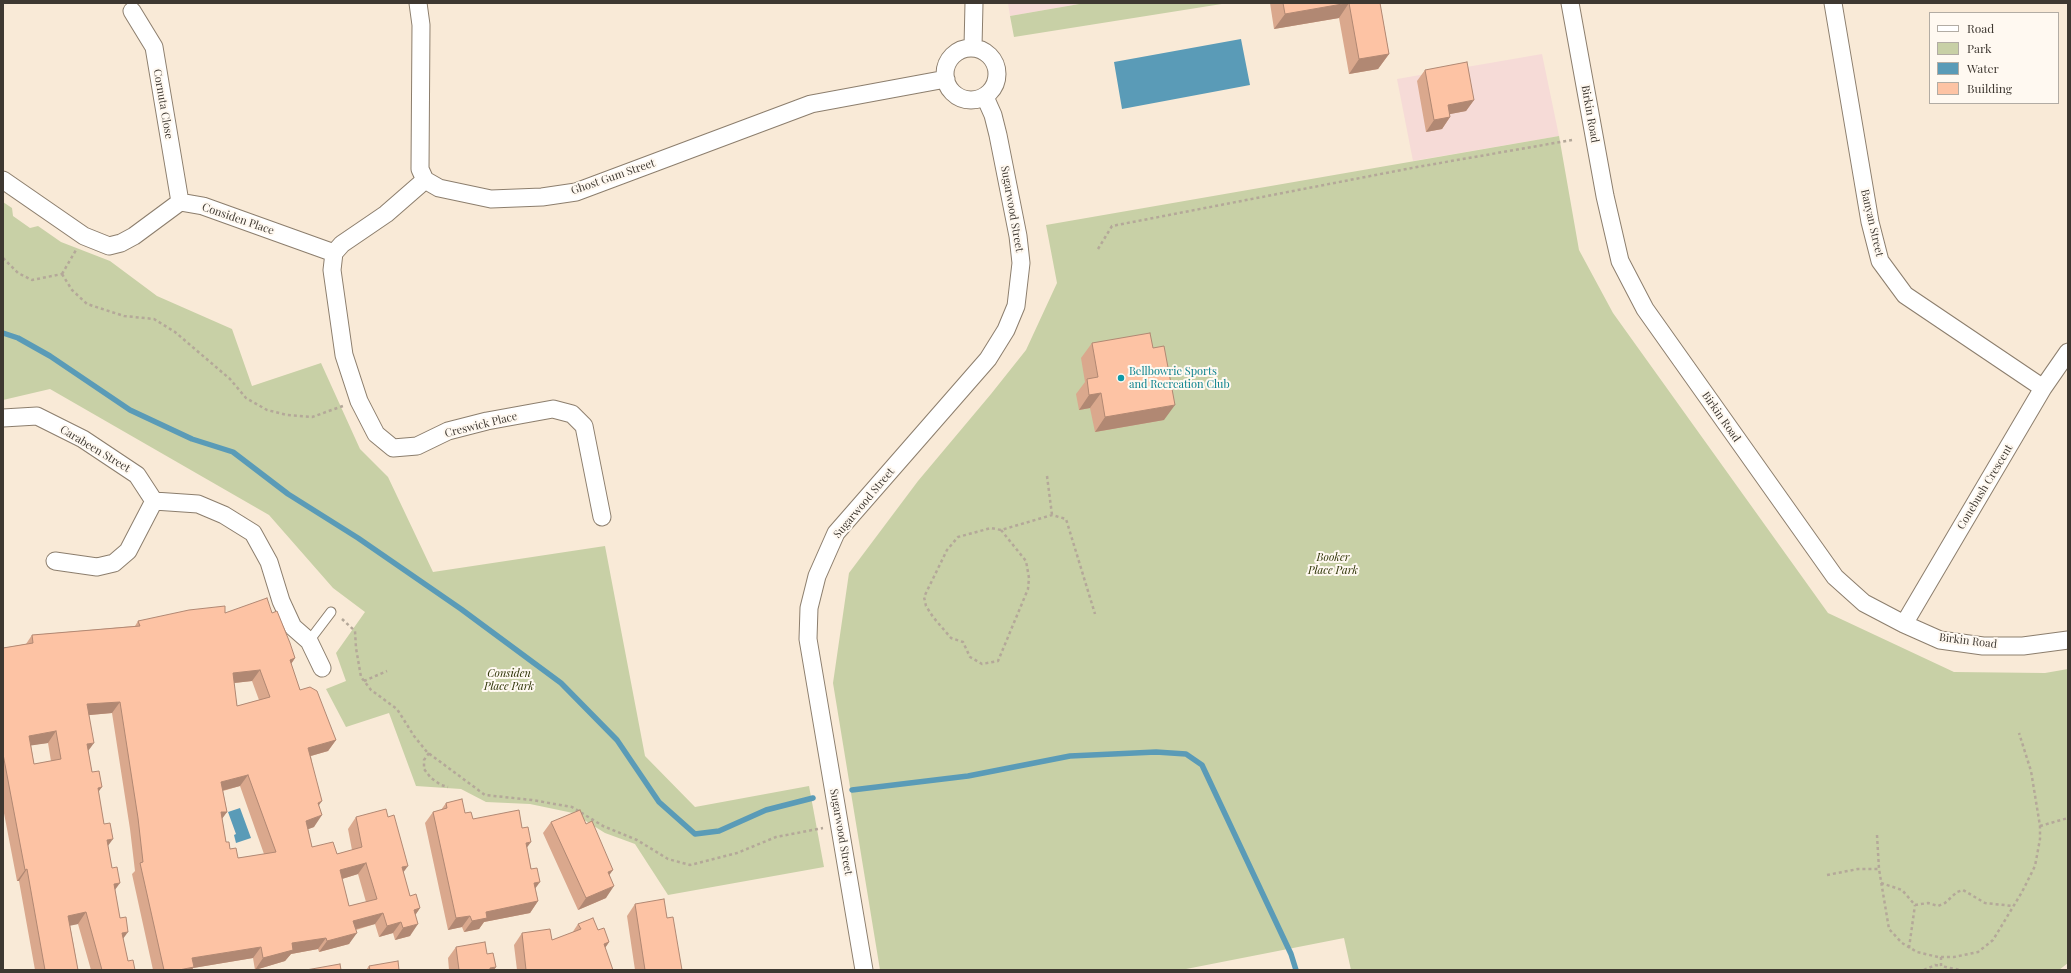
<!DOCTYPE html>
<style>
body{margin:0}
#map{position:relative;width:2071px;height:973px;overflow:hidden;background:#f9ead7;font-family:"Playfair Display",serif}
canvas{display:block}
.frame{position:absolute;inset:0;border:4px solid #3e3831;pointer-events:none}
.legend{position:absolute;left:1929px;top:12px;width:130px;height:92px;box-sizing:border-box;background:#fff9f1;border:1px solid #b2aca4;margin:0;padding:5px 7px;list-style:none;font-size:12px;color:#3e3831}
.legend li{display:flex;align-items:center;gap:8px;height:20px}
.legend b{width:20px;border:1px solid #b2aca4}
</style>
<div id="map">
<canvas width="2071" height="973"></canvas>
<div class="frame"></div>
<ul class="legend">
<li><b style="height:5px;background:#fff"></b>Road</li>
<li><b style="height:11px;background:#c8d0a6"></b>Park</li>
<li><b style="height:11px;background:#5a9bb7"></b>Water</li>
<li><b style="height:11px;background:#fdc3a4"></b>Building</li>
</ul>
</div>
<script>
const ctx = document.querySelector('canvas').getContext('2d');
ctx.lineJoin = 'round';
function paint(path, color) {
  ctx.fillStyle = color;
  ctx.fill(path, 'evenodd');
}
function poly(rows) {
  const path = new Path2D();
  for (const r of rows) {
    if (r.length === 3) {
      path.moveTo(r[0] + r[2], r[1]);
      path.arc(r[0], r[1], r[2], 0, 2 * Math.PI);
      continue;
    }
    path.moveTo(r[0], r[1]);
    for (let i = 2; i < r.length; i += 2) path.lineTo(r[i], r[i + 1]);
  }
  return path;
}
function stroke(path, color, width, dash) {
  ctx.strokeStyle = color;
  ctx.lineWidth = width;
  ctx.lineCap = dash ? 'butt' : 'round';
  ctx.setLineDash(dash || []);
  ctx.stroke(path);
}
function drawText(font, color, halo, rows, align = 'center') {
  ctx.font = font + ' "Playfair Display",serif';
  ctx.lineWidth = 4;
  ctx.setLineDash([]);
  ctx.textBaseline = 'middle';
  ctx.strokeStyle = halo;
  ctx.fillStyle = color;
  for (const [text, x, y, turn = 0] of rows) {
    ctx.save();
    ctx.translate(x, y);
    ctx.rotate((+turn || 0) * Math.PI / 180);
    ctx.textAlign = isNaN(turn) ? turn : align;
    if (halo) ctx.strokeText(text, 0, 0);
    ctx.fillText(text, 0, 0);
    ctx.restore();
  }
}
const education = poly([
 [1008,3,1085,3,1010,16],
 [1542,54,1559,136,1413,161,1397,79]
]);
const green = poly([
 [1085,3,1228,3,1014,37,1010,16],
 [1559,136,1579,250,1613,313,1828,613,1954,672,2045,673,2068,669,2068,963,2059,970,1351,970,1344,938,1181,970,880,970,833,683,849,573,918,481,991,394,1026,350,1057,283,1046,225],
 [3,202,12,208,13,216,30,228,38,226,61,242,110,261,157,296,232,329,252,386,321,363,360,449,388,477,433,572,605,546,645,756,695,807,809,786,824,867,668,895,635,844,605,833,573,813,530,804,486,802,461,789,416,786,389,713,346,727,326,689,346,681,336,653,365,612,333,588,269,515,50,389,3,400]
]);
const water = poly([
 [1241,39,1250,85,1122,109,1114,62],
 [240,808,251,838,236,843,234,835,236,834,228,812]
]);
const stream = poly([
 [3,333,18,338,50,356,130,410,192,439,233,452,288,494,358,538,461,609,561,683,617,740,659,802,695,834,719,831,766,810,813,798],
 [852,790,968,776,1070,756,1156,752,1186,754,1202,765,1291,954,1296,970]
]);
const path = poly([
 [1098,249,1112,226,1417,167,1572,140],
 [3,258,18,273,32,280,62,274],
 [62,274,72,290,87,304,124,316,154,319,175,332,230,379,246,398,267,410,287,415,312,417,343,406],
 [62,274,76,250],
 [1047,476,1052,515],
 [1001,530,1026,561,1029,578,1028,589,998,661,982,664,970,657,963,642,951,638,933,617,926,606,924,597,947,550,958,537,991,528,1001,530,1052,515,1066,519,1095,614],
 [342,619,355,631,356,648,361,677,371,690,397,709,414,736,427,752,485,795,532,800,572,807,603,826,637,840,668,859,690,865,737,853,776,837,823,828],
 [364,681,387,671],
 [429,753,424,760,424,769,431,778,441,785,448,787],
 [2040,826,2068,818],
 [1877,835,1879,869,1889,929,1902,943,1917,952,1938,957,1954,957,1978,952,1993,940,2022,892,2035,866,2040,839,2040,826,2031,771,2019,733],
 [1827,875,1858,869,1879,869],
 [1881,883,1902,890,1915,905,1928,903,1938,906,1945,903,1957,892,1963,890,1985,903,2013,906],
 [1909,948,1915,905],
 [1941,957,1941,966,1960,970],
 [1924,970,1935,965,1941,966]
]);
const lane = poly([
 [309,641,331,612]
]);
const street = poly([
 [418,3,421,25,420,169,425,180,439,188,491,199,542,197,576,192,811,104,946,79],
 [1570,3,1605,196,1620,261,1645,309,1835,577,1864,603,1904,624,1940,640,1983,646,2023,646,2068,640],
 [1833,3,1870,222,1880,261,1905,295,2043,388],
 [132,11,154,47,180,202],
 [973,47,974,3],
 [971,74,26],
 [3,180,84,236,109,246,121,243,134,236,180,202,203,206,334,253],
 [425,180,386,214,342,244,334,253,332,270,344,355,359,401,376,434,393,448,417,446,448,431,487,421,553,409,572,414,584,426,602,517],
 [3,418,37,416,83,439,137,475,154,501,198,504,224,515,253,533,269,562,281,601,293,627,309,641,322,668],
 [55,561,97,567,114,563,128,551,154,501],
 [1904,624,2043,388,2068,352],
 [864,970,808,639,809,608,817,576,836,533,988,359,1006,330,1016,306,1021,263,1018,236,998,135,993,115,985,97]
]);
const wall = poly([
 [1270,3,1380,3,1389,54,1378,69,1349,74,1339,18,1274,29],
 [1425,70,1474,100,1466,111,1450,114,1450,117,1442,129,1426,132,1417,81],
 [1092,343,1164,420,1095,432,1090,408,1079,410,1076,394,1085,382,1081,358],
 [225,613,272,613,295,658,291,664,300,690,336,740,328,751,311,756,319,806,314,827,308,829,312,847,337,854,352,850,348,829,356,817,403,872,410,896,420,908,415,915,410,936,395,940,393,933,379,937,375,924,356,930,349,944,319,952,318,949,291,954,285,961,255,970,253,958,193,968,192,970,153,970,132,874,135,871,130,829,112,713,89,715,88,750,92,772,98,792,108,846,123,939,128,961,135,970,91,970,78,924,70,925,78,970,35,970,19,881,17,881,3,808,3,648,26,644,32,635,135,626,138,621],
 [252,681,259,700,237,706,234,683],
 [48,743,51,761,34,764,31,745],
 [240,786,264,854,238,858,230,849,226,842,222,818,227,812,223,791],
 [358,874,366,902,349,906,342,879],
 [446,803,465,813,473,819,527,848,538,901,530,913,484,922,479,929,464,932,462,927,448,930,425,823,433,812,441,810],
 [551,822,586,824,609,876,606,898,578,910,543,833],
 [635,904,667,918,682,970,635,970,627,916],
 [578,924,598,930,609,942,605,948,613,970,517,970,514,945,522,933,552,940,572,933],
 [456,947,496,967,494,970,449,970,448,958],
 [369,966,399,970,366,970]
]);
const shadedWall = poly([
 [1349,3,1339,18,1274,29,1285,14],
 [1389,54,1378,69,1349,74,1359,59],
 [1474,100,1466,111,1440,116,1448,105],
 [1450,117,1442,129,1426,132,1434,120],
 [1101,393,1090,408,1079,410,1089,395],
 [1175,405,1164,420,1095,432,1105,417],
 [295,658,287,670,290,660],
 [260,670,252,681,225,684,233,673],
 [120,702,112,713,79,716,87,704],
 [56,731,48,743,21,747,29,736],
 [336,740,328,751,300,759,308,748],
 [94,743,86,754,87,744],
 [248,775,240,786,213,793,221,782],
 [102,787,94,798,98,788],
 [322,801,314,812,318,803],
 [221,812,227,812,219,823],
 [322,815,314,827,298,833,306,821],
 [113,839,105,850,107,840],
 [531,842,523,853,526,843],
 [366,863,358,874,332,882,340,870],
 [408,866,400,877,402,867],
 [27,869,19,881,17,881,25,870],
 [613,870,605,881,608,872],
 [540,882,532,893,534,883],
 [120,883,112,894,114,884],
 [614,886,606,898,578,910,586,898],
 [538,901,530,913,484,922,479,929,464,932,472,921,486,912],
 [420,908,412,920,414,910],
 [86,912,78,924,60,928,68,916],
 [383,913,375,924,345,932,353,921],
 [470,916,462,927,448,930,456,918],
 [401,922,393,933,379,937,387,926],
 [418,924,410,936,395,940,403,928],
 [128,932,120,943,122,933],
 [357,933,349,944,319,952,327,941],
 [326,938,318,949,291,954,285,961,255,970,263,958,292,943],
 [609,942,601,954,604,944],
 [261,947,253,958,193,968,192,970,179,970,192,958],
 [496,967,494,970,488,970,490,968]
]);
const building = poly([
 [1283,3,1348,3,1285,14,1283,3],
 [1349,3,1380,3,1389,54,1359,59,1349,3],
 [1467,62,1474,100,1448,105,1450,117,1434,120,1425,70,1467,62],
 [1150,333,1153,348,1164,346,1175,405,1105,417,1101,393,1089,395,1087,379,1098,377,1092,343,1150,333],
 [267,598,272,613,277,611,290,643,295,658,290,660,300,690,310,687,317,691,336,740,308,748,322,801,318,803,322,815,306,821,312,847,333,842,337,854,362,847,356,817,386,809,388,817,394,815,408,866,402,867,410,896,416,894,420,908,414,910,418,924,403,928,401,922,387,926,383,913,353,921,357,933,327,941,326,938,292,943,293,950,263,958,261,947,192,958,194,967,179,970,164,970,140,863,143,862,138,818,120,702,87,704,94,743,87,744,92,772,99,771,102,787,98,788,104,824,110,823,113,839,107,840,112,868,117,867,120,883,114,884,120,918,126,917,128,932,122,933,128,961,133,960,135,970,102,970,86,912,68,916,78,970,45,970,27,869,25,870,3,754,3,648,33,643,32,635,140,626,138,621,189,610,225,606,225,613,267,598],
 [260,670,270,697,237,706,233,673,260,670],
 [56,731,61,759,34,764,29,736,56,731],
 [248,775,276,852,238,858,236,848,230,849,229,842,226,842,221,812,227,812,221,782,248,775],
 [366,863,377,899,349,906,340,870,366,863],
 [462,799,465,813,471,812,473,819,519,810,522,828,528,827,531,842,526,843,531,869,537,868,540,882,534,883,538,901,486,912,487,918,472,921,470,916,456,918,433,812,447,808,446,803,462,799],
 [580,810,586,824,592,821,613,870,608,872,614,886,586,898,551,822,580,810],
 [664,899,667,918,673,917,682,970,645,970,635,904,664,899],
 [593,918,598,930,604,928,609,942,604,944,613,970,526,970,522,933,550,929,552,940,581,929,578,924,593,918],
 [485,942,487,954,493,953,496,967,490,968,490,970,459,970,456,947,485,942],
 [398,961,399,970,370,970,369,966,398,961],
 [340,964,341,970,306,970,340,964]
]);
const markers = [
 [1121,378,4,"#0f9aa8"]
];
const streetNames = [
 ["Cornuta Close",163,104,80],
 ["Birkin Road",1590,114,80],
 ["Ghost Gum Street",613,177,-19],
 ["Sugarwood Street",1012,209,80],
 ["Considen Place",238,219,19],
 ["Banyan Street",1872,223,77],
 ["Birkin Road",1721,417,55],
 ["Creswick Place",481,425,-14],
 ["Carabeen Street",95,449,31],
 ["Conebush Crescent",1985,487,-59],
 ["Sugarwood Street",864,503,-50],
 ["Birkin Road",1968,641,7],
 ["Sugarwood Street",841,832,80]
];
const cultureNames = [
 ["Bellbowrie Sports",1129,372],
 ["and Recreation Club",1129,385]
];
const parkNames = [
 ["Booker",1333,558],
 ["Place Park",1333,571],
 ["Considen",509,674],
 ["Place Park",509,687]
];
paint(education, '#f6dbd7');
paint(green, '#c8d0a6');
paint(water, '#5a9bb7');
stroke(stream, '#5a9bb7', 5.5);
stroke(lane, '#8c7e6d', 11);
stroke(street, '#8c7e6d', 19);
stroke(path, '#b4a899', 2.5, [3, 3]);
stroke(lane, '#fff', 9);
stroke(street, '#fff', 17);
paint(wall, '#daa88d');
paint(shadedWall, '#b18873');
paint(building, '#fdc3a4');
stroke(building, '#b18873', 1);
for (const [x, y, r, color] of markers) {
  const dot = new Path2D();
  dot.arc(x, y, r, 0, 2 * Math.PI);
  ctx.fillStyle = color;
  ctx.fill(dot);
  stroke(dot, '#fff9f1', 1.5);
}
drawText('11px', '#3e3831', '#fff9f1', streetNames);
drawText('11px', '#0d838f', '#fff9f1', cultureNames, 'left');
drawText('italic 11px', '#2d3204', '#fff9f1', parkNames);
</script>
